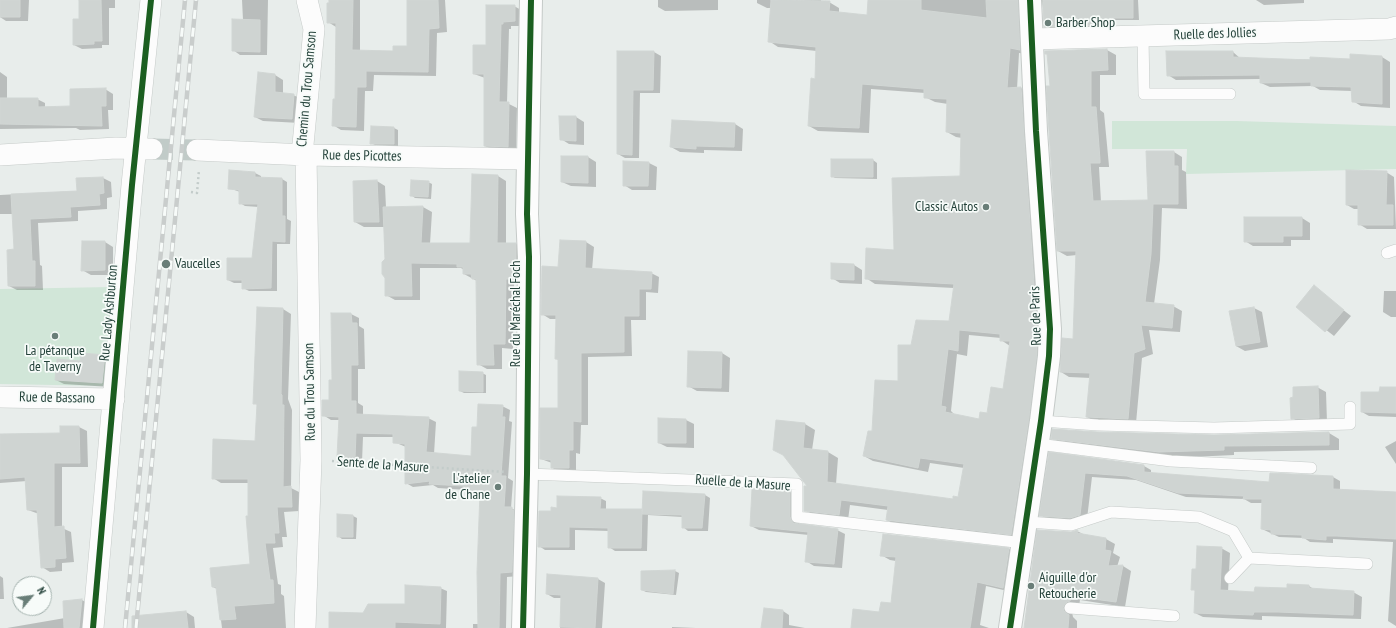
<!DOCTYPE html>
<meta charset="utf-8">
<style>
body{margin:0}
#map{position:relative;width:1396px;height:628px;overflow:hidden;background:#e8edeb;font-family:"PT Sans Narrow",sans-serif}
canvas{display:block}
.north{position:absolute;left:12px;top:576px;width:40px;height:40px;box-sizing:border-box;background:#f7fbf9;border:1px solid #a3b1ad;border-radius:50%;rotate:61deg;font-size:11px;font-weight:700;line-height:16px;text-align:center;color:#24423a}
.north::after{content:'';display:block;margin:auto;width:14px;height:18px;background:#697e78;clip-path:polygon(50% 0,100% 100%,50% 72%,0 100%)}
</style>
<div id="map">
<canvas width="1396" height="628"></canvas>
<div class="north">N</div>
</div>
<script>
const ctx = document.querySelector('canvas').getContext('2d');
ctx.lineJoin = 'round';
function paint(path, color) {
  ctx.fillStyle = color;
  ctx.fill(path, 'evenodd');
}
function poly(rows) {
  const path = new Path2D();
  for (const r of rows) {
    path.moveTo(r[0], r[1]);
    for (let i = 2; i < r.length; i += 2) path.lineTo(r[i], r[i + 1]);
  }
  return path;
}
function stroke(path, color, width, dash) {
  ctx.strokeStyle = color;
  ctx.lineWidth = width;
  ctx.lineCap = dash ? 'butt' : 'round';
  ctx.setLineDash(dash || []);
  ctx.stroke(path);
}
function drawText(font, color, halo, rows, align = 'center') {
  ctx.font = font + ' "PT Sans Narrow",sans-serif';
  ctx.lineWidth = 3.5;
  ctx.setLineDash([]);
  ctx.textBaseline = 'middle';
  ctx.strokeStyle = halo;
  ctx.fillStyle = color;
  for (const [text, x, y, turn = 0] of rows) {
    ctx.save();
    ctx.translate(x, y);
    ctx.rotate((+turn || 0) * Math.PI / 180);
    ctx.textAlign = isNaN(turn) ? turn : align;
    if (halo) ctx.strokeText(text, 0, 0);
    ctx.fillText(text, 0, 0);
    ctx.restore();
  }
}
const green = poly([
 [1112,121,1237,121,1396,126,1396,169,1186,174,1187,149,1112,149],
 [111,287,107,386,0,384,0,289]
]);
const shadow = poly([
 [0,0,29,0,28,21,6,21,0,17],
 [80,0,115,0,115,8,109,8,109,45,102,45,102,48,82,49,74,45,80,20],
 [242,0,268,0,267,55,240,55,233,50,243,20],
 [329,0,360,0,360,51,394,52,408,47,408,0,445,0,447,32,437,33,436,76,374,75,373,91,365,91,364,131,341,130,333,125,336,100,336,27,328,22],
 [658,0,718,0,718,10,665,11,658,7],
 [757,0,821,0,821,2,829,2,839,8,839,13,868,16,869,0,1026,0,1029,54,1019,53,1017,89,1021,88,1031,94,1047,335,1021,539,896,525,887,520,888,510,850,505,848,520,815,516,805,510,809,487,777,421,805,424,815,430,812,450,828,452,838,458,836,484,954,500,959,498,964,468,930,463,928,472,873,461,864,456,873,432,899,382,912,346,950,322,954,288,875,284,866,278,895,251,961,177,962,138,956,137,947,132,948,104,935,102,925,97,925,93,871,89,869,133,818,131,809,126,816,80,817,51,778,47,769,41,771,8,767,8,757,3],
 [969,335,1001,338,1001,340,1010,346,1004,390,987,414,980,420,955,415,951,411,957,354,967,356],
 [1042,0,1138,0,1139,20,1115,20,1115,26,1112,26,1112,28,1050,29,1045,26],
 [1256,0,1304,0,1304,3,1264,5],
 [487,6,514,6,523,11,523,26,511,26,511,29,509,29,507,103,517,108,516,151,493,150,485,146,485,78,474,74,487,46],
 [1107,50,1116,55,1116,75,1100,75,1100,110,1104,113,1109,166,1109,167,1099,167,1101,202,1149,201,1174,152,1182,157,1182,170,1186,172,1187,209,1162,208,1160,260,1154,304,1173,306,1182,311,1180,332,1149,330,1153,354,1142,358,1136,423,1096,422,1087,417,1091,378,1069,377,1061,372,1074,340,1077,255,1067,256,1058,251,1051,87],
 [618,52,654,52,661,56,660,93,640,93,639,158,625,158,618,154],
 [1233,52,1241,59,1351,60,1382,57,1390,62,1390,108,1361,106,1353,101,1352,91,1320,90,1313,86,1270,87,1261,83,1261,79,1176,80,1168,75],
 [0,72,7,77,7,99,37,99,45,103,45,108,71,107,105,89,113,94,113,110,108,110,109,129,80,130,76,128,0,129],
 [275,75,283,80,283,94,293,95,302,99,300,123,263,121,255,117],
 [560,117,576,117,584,122,584,145,569,144,561,139],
 [735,124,743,129,742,151,704,150,704,153,680,152,671,147],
 [394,128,398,130,398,146,375,145,371,143],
 [588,157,596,162,596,187,571,186,562,182],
 [873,160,877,163,877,179,835,178,832,176],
 [649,163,657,167,656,190,632,190,624,185],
 [230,171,255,173,261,176,261,178,282,179,287,182,287,219,291,221,290,244,277,244,277,291,249,291,243,288,243,283,234,283,228,280,253,259,259,207,245,206,240,203,240,192,229,188],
 [1386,172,1394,177,1396,229,1367,229,1359,224,1359,209,1354,209,1347,205],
 [498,176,506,181,506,244,516,244,524,249,525,284,514,284,513,349,502,348,502,369,487,369,478,364,477,281,464,274,464,270,461,268,420,268,420,300,395,300,386,295,384,227,364,227,355,222,377,181,385,186,386,208,423,207,432,212,430,244,471,244],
 [103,178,111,182,112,197,107,198,107,209,78,211,78,221,38,223,40,265,42,266,43,290,17,290,9,286,15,250,13,214,0,214,0,195,78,191,77,179],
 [428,182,432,184,431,199,415,198,411,195],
 [1302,218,1310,223,1310,240,1291,240,1291,246,1253,246,1245,241],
 [561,241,586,242,594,247,592,270,651,273,659,277,658,293,646,292,646,320,631,320,632,356,588,357,588,425,581,425,580,454,576,453,576,471,559,472,551,467,552,463,541,459,559,409,559,360,556,359,557,319,550,319,542,314,559,268],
 [83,242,105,242,113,247,113,275,91,275,82,270],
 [854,265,862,270,862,284,840,283,832,278],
 [1314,287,1351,316,1334,336,1297,307],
 [1384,291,1396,291,1396,317,1391,317,1383,312],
 [1254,308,1262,312,1268,347,1245,351,1236,346],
 [283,309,291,314,288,399,292,410,291,488,299,492,299,511,284,512,287,537,282,537,283,547,273,548,278,584,281,585,281,594,284,596,286,628,222,628,217,589,213,587,251,565,249,483,221,483,213,478,256,442,258,405,254,403],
 [332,314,351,314,359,318,359,326,364,329,365,369,358,369,358,403,363,406,363,416,428,418,436,422,434,454,472,457,478,428,502,406,510,410,509,421,512,422,508,478,513,481,511,508,519,512,519,576,507,577,506,628,473,628,473,624,479,624,481,495,475,495,467,490,438,488,433,485,413,487,406,483,406,447,394,442,394,437,363,437,362,462,345,461,338,456,340,420,331,420,323,415,330,401,333,381],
 [722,353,730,358,729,392,697,391,688,386],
 [104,356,113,361,110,387,64,384,56,380,81,362],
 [482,373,486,375,486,393,464,393,460,391],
 [1317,387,1326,392,1327,422,1301,423,1292,418],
 [1396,388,1396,417,1369,416,1362,412,1380,393],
 [686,420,694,424,694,448,667,447,659,443],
 [79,427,87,431,88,467,62,467,62,528,71,532,74,562,62,563,62,571,50,572,42,567,39,514,28,510,27,481,0,483,0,434,61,434],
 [1098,433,1214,436,1329,433,1339,439,1339,450,1234,452,1234,455,1170,458,1062,444,1052,438],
 [1396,441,1396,464,1385,447],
 [1050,454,1144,466,1151,470,1151,473,1270,483,1333,477,1340,481,1340,491,1396,523,1396,626,1388,621,1393,542,1333,539,1333,543,1310,542,1304,538,1279,537,1262,529,1263,503,1251,503,1244,499,1186,497,1136,480,1092,477,1087,519,1078,522,1048,520,1041,515],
 [790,492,797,496,799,524,837,530,845,534,842,568,814,566,806,561,809,535,759,530,751,526],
 [705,495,710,498,708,531,688,531,683,527,683,517,648,515,647,551,615,551,609,547,609,531,575,530,575,550,545,550,539,546,552,512,558,509,600,498,606,501,606,510,643,511],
 [353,516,357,518,356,539,342,539,338,536],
 [1077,531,1085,535,1106,539,1115,544,1113,553,1120,557,1117,567,1123,566,1131,571,1125,607,1080,600,1079,606,1072,612,1073,617,1077,621,1077,628,1025,628,1071,533],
 [884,535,1009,549,1018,554,1012,592,986,586,980,625,989,628,852,628,880,613,892,604,896,561,890,560,881,555],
 [1221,548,1230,553,1228,592,1255,593,1288,589,1288,585,1309,586,1315,590,1353,592,1362,597,1361,619,1262,616,1262,620,1203,617,1195,613,1196,591,1192,589,1197,570],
 [675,571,679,573,676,595,646,592,642,590,642,572],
 [0,576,3,578,4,599,0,599],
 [598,579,605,583,602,628,560,628,562,598,554,598,547,594],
 [440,588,447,591,446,628,330,628,364,614,406,605],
 [82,600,89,604,86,628,7,628,65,618],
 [783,611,789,615,789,625,805,628,763,628],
 [186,612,194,617,195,628,154,628],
 [672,627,696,628,672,628]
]);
const building = poly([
 [0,0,20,0,20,17,0,17,0,0],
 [79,0,101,0,102,41,94,41,94,44,73,45,73,19,79,19,79,0],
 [329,0,353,0,352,50,393,51,393,46,407,46,407,0,438,0,439,28,429,29,428,72,366,71,366,87,357,87,356,127,332,126,333,99,335,99,336,23,327,23,327,3,329,3,329,0],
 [771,0,830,1,829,11,867,15,868,0,921,0,921,10,987,18,986,0,1018,0,1020,50,1010,48,1007,88,1021,87,1037,329,1037,355,1029,419,1011,535,886,520,888,506,841,500,839,515,804,511,804,486,807,486,783,455,773,450,776,420,805,423,803,448,828,451,827,482,953,499,953,496,958,497,964,464,920,458,918,468,863,456,868,431,872,431,875,380,898,381,898,345,911,345,916,320,949,321,954,284,865,279,866,248,894,250,892,178,960,176,961,133,946,132,947,99,924,98,924,89,862,84,859,128,808,126,811,78,815,79,816,47,768,42,771,0],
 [959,330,1000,334,1000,341,1010,341,1003,389,991,387,987,413,980,412,979,419,945,412,946,407,941,406,948,349,958,351,959,330],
 [1043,0,1133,0,1133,18,1109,18,1109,23,1107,23,1107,25,1044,27,1043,0],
 [486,5,515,5,515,21,503,22,503,24,501,24,499,102,509,102,508,147,484,146,484,74,473,74,473,45,486,45,486,5],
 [232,19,260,20,260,52,232,51,232,19],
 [1107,49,1108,70,1091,71,1091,107,1096,107,1100,160,1100,163,1090,163,1093,201,1148,200,1146,151,1174,151,1174,166,1178,166,1178,204,1153,204,1151,254,1145,302,1174,305,1172,328,1141,325,1145,349,1134,353,1128,419,1086,417,1090,373,1060,372,1062,338,1073,339,1076,251,1057,251,1046,86,1050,86,1047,54,1045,54,1045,51,1107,49],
 [617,51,654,51,653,90,633,90,632,155,617,154,617,51],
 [1166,51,1233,51,1233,57,1310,60,1310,57,1350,59,1350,54,1382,56,1382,104,1352,102,1351,87,1311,86,1311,82,1260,83,1260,75,1167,76,1166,51],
 [258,72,275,74,275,92,294,94,292,119,254,117,258,72],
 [106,88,106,106,101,106,102,126,0,124,0,98,38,98,38,107,70,106,70,89,106,88],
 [559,116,576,116,576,141,560,140,559,116],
 [672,120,735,123,734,147,696,146,696,149,670,147,672,120],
 [371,126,394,127,394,144,370,144,371,126],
 [561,156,588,156,588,183,561,182,561,156],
 [831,159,873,159,873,177,831,177,831,159],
 [623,161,649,162,648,186,623,186,623,161],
 [229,170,255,172,255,177,282,178,282,216,285,216,285,242,272,241,271,288,242,289,242,280,227,280,227,258,252,258,258,204,239,204,239,190,228,189,229,170],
 [1346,170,1387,171,1386,205,1393,205,1393,225,1358,225,1358,205,1346,205,1346,170],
 [472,174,498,175,497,243,516,243,516,279,506,279,505,344,493,344,494,365,477,365,476,279,472,279,471,274,463,274,463,267,457,267,457,264,411,263,412,296,385,296,385,278,382,274,382,262,385,259,383,207,423,206,421,243,470,243,472,174],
 [103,177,104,193,99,194,100,205,70,207,71,217,30,219,32,261,35,261,35,286,8,286,7,250,14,249,11,194,77,191,76,178,103,177],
 [377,180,379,222,354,222,353,181,377,180],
 [411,180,429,181,428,197,410,196,411,180],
 [1244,217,1302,217,1302,236,1283,236,1283,242,1244,242,1244,217],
 [560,240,586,241,585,268,652,272,651,289,639,289,639,316,624,316,624,352,581,353,581,422,573,421,573,450,569,450,569,468,551,468,551,460,540,459,540,408,558,408,558,359,555,359,556,315,541,315,542,266,558,267,560,240],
 [82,241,105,241,105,270,81,271,82,241],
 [831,263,854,264,854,280,831,279,831,263],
 [1314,285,1344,310,1325,332,1296,307,1314,285],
 [257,307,283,308,281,394,282,395,282,405,284,405,283,487,291,486,292,507,277,507,279,533,274,533,275,543,265,543,270,580,273,580,274,603,234,606,236,619,220,620,216,587,212,587,210,568,250,564,246,516,248,516,248,479,212,479,213,439,255,441,257,404,253,404,257,307],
 [1254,307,1260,342,1236,346,1229,311,1254,307],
 [331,313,351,313,352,323,357,323,358,365,351,365,351,401,356,401,356,414,429,417,426,452,471,456,472,427,477,427,478,404,503,405,502,417,505,417,501,476,506,476,504,507,512,507,512,510,514,510,512,572,500,573,499,628,478,628,477,572,480,492,467,491,463,486,429,484,430,481,405,484,405,444,393,443,393,434,356,433,355,458,337,457,339,417,322,416,322,400,329,400,329,380,332,380,331,313],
 [688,351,722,352,721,388,687,387,688,351],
 [81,353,105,355,102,383,55,380,57,359,80,361,81,353],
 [459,371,483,372,483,392,459,391,459,371],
 [1318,386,1319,418,1291,419,1290,398,1293,397,1293,387,1318,386],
 [1380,387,1396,387,1396,413,1361,412,1361,392,1379,392,1380,387],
 [658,418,686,419,686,443,658,443,658,418],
 [60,426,79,426,80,463,54,463,54,527,64,526,66,558,55,559,55,567,41,568,37,510,27,510,25,477,0,479,0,434,60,433,60,426],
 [1052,429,1098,432,1214,435,1329,432,1329,445,1224,446,1224,450,1159,452,1051,439,1052,429],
 [1049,452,1144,465,1144,472,1269,482,1270,473,1333,476,1333,489,1396,492,1396,539,1336,536,1326,536,1326,540,1302,538,1302,535,1271,534,1271,530,1261,529,1262,499,1243,499,1244,496,1178,493,1127,476,1085,473,1080,515,1070,518,1039,516,1049,452],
 [752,489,790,491,790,517,793,523,838,529,834,564,805,562,808,532,750,526,752,489],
 [643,491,705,494,702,528,682,528,682,515,642,514,643,491],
 [557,496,601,497,600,509,642,509,641,548,608,548,608,528,569,527,569,547,538,547,539,511,551,511,551,507,557,508,557,496],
 [337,514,353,515,353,537,337,537,337,514],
 [1037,530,1071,532,1078,530,1077,533,1106,538,1105,550,1111,551,1108,566,1123,565,1116,602,1071,596,1070,601,1067,602,1063,607,1064,611,1069,615,1068,628,1024,628,1037,530],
 [883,534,1009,548,1003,588,977,582,970,628,851,628,853,609,879,612,881,602,891,603,896,557,880,556,883,534],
 [1197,546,1222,547,1220,590,1254,592,1255,587,1287,588,1287,584,1309,585,1309,588,1354,591,1353,615,1278,612,1254,612,1253,615,1194,613,1195,590,1191,590,1192,569,1196,569,1197,546],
 [675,570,673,594,641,590,641,571,675,570],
 [547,574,598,578,595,628,560,627,561,595,546,594,547,574],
 [405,585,441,587,440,624,395,622,395,628,329,628,329,612,363,613,368,604,405,604,405,585],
 [82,599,79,628,64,628,63,601,82,599],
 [764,608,783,610,782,628,761,628,764,608],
 [186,611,188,628,132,628,132,616,186,611]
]);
const minorTunnel = poly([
 [152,149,197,150]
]);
const path = poly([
 [191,192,197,193,199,170],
 [332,461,506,472]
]);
const service = poly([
 [1143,36,1144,94,1230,94],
 [1387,253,1396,250],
 [1041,421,1098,425,1214,428,1350,424,1350,407],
 [1038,444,1171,461,1311,468],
 [527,474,797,484,797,517,1024,543],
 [1027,522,1071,525,1111,512,1199,517,1233,531,1249,558,1367,564],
 [1230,578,1249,558],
 [1070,608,1174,616]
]);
const minor = poly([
 [1033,39,1389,29,1396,27],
 [197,150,306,155,528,159],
 [0,155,116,148,152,149],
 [302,155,314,29,307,0],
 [0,397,114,399],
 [93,628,132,185,151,0],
 [305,628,311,460,306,155]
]);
const tertiary = poly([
 [523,628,527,474,529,257,527,214,531,0],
 [1010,628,1041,421,1049,356,1050,329,1036,131,1030,0]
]);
const rail = poly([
 [125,628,185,0],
 [136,628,196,0]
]);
const cycleway = poly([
 [93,628,132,185,151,0],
 [523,628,527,474,529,257,527,214,531,0],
 [1010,628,1041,421,1049,356,1050,329,1036,131,1030,0]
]);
const markers = [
 [1048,23,4,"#697e78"],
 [986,207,4,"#697e78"],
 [166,264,5,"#697e78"],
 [55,336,4,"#697e78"],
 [498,487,4,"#697e78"],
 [1031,586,4,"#697e78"]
];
const poiNames = [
 ["Barber Shop",1056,23],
 ["Classic Autos",978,207,"right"],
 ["Vaucelles",175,264],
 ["La pétanque",55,351,"center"],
 ["de Taverny",55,367,"center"],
 ["L'atelier",490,479,"right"],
 ["de Chane",490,495,"right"],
 ["Aiguille d'or",1039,578],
 ["Retoucherie",1039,594]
];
const streetNames = [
 ["Ruelle des Jollies",1215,34,-2],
 ["Chemin du Trou Samson",307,89,-85],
 ["Rue des Picottes",362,156,1],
 ["Rue Lady Ashburton",109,313,-85],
 ["Rue du Maréchal Foch",516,314,-90],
 ["Rue de Paris",1036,316,-92],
 ["Rue du Trou Samson",310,392,-91],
 ["Rue de Bassano",57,398,1],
 ["Sente de la Masure",383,465,4],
 ["Ruelle de la Masure",743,483,4]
];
paint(green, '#d1e6d8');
paint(shadow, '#0003');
paint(building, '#cfd4d2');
stroke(building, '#d1d6d4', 1);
stroke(minorTunnel, '#c1cbc8', 21, [21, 10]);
stroke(service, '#c5cac8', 12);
stroke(minor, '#c5cac8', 22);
stroke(tertiary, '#c5cac8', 24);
stroke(path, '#c3ccca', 2.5, [2, 3]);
stroke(service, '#fcfcfc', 11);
stroke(minor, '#fcfcfc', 21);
stroke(tertiary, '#fcfcfc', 22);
stroke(rail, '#c9cdcc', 4.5);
stroke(rail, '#f7fbf9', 3, [9]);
stroke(cycleway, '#1b5e20', 6);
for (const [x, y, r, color] of markers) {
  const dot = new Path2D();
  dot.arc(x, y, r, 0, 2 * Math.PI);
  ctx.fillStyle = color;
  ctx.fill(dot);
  stroke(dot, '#f7fbf9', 1.5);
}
drawText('14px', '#24423a', '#f7fbf9', poiNames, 'left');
drawText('14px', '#24423a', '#f7fbf9', streetNames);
</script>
